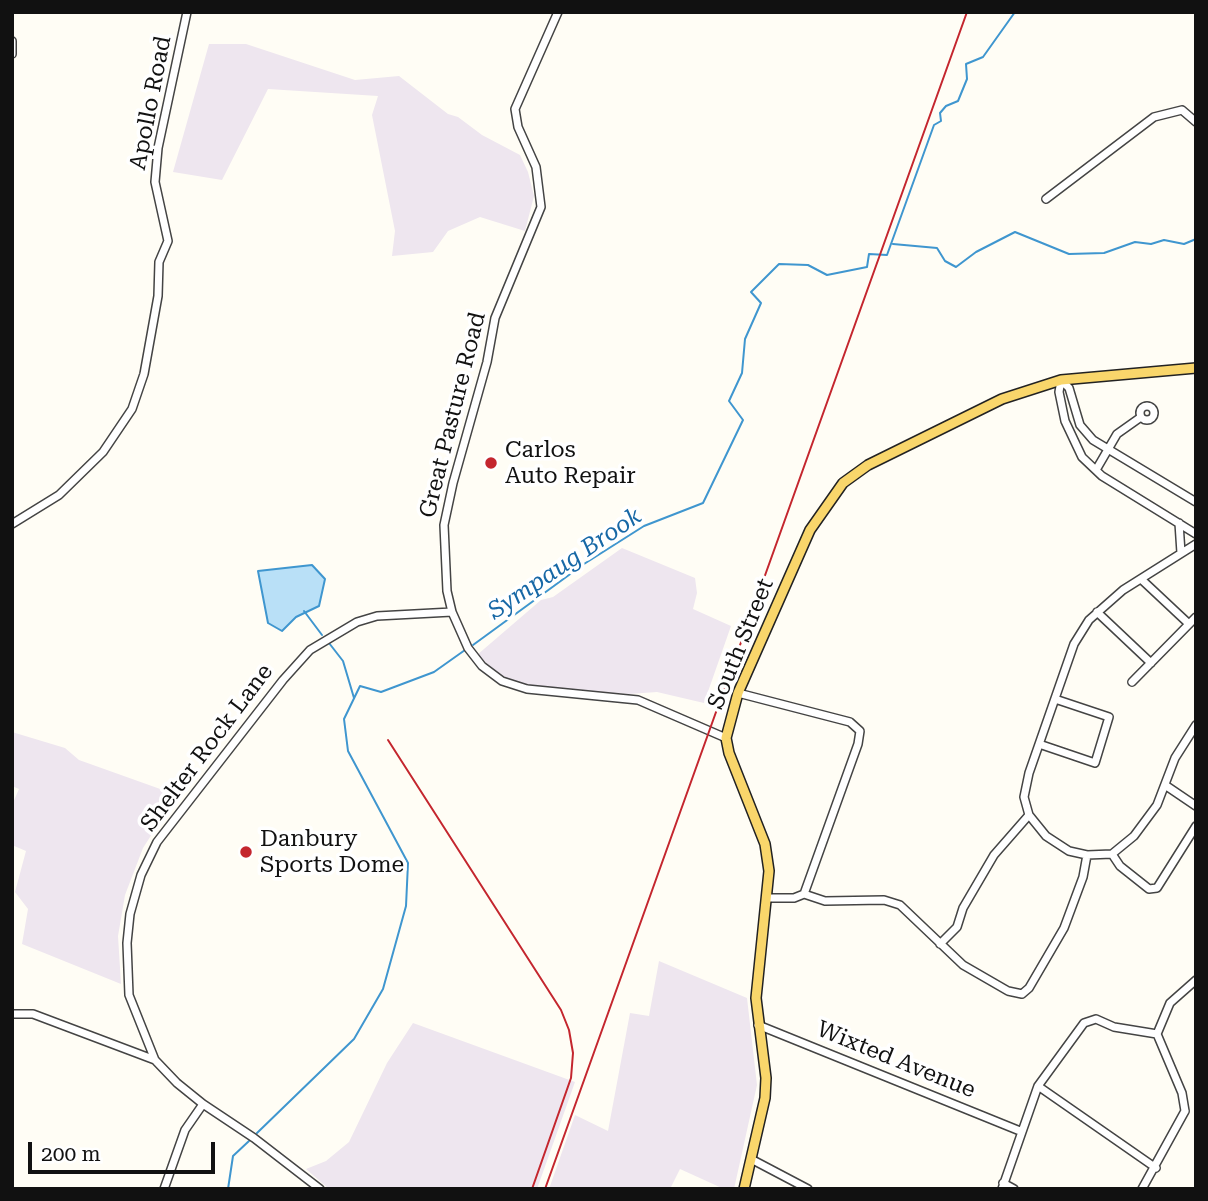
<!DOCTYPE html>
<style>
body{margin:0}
#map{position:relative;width:1208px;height:1201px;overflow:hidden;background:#fffdf5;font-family:"Roboto Serif",serif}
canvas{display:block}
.frame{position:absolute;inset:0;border:14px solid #111;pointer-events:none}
.scale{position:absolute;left:28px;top:1142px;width:187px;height:32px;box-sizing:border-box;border:4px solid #111;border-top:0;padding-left:9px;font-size:21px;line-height:24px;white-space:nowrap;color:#111;-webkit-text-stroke:5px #fff;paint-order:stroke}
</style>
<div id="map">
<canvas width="1208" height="1201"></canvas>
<div class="frame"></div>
<div class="scale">200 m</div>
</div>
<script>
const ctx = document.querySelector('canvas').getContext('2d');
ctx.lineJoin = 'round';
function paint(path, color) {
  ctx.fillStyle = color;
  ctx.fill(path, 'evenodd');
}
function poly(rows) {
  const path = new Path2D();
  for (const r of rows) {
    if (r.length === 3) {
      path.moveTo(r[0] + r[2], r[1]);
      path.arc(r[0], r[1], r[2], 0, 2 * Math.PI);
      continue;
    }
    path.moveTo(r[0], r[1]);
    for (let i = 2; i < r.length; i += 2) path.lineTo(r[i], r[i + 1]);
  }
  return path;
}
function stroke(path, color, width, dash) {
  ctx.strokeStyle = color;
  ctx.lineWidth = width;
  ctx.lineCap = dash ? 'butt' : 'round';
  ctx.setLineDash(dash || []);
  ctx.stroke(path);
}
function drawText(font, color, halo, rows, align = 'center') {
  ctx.font = font + ' "Roboto Serif",serif';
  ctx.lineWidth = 7;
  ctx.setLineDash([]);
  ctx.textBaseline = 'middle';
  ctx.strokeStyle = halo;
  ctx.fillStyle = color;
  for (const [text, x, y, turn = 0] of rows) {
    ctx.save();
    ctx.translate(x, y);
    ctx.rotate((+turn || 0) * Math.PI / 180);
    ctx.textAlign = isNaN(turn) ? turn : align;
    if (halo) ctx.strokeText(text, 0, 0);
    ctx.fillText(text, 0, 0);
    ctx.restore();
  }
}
const industrial = poly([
 [209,44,246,44,355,80,399,76,448,114,458,117,482,135,520,155,528,172,534,196,525,231,480,217,448,231,433,252,392,256,395,231,372,115,378,96,268,89,222,180,173,172],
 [622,548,695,578,697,593,693,609,731,626,704,703,657,692,629,694,529,688,507,681,477,655,541,600,553,597],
 [12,732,65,748,79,760,177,795,143,848,125,895,118,936,121,984,22,944,28,909,15,892,26,851,12,845,12,805,19,789,12,786],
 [659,961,747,998,757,1085,734,1189,724,1189,680,1169,670,1189,549,1189,575,1115,608,1131,630,1013,649,1016],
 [413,1023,575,1082,537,1189,329,1189,306,1169,326,1161,349,1142,387,1063]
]);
const water = poly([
 [312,565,325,579,319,606,296,617,282,631,268,623,258,571,312,565]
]);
const stream = poly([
 [893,244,937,248,945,261,956,267,976,252,1015,232,1069,254,1104,253,1135,242,1151,244,1164,240,1184,244,1196,239],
 [304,611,322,635],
 [329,643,343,661,354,698],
 [473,645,584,564,644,526,703,503,743,420,729,401,742,373,745,339,761,303,751,292,779,264,808,265,827,275,867,267,869,254,887,255,934,125,941,121,940,113,946,106,958,101,967,79,966,64,983,57,1015,12],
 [257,1133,354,1039,383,989,406,906,408,863,348,751,344,719,360,686,381,692,434,672,465,650],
 [228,1189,233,1156,249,1141]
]);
const minor = poly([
 [558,12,515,109,518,127,536,167,541,207,495,318,487,362,453,483,444,525,447,591,452,612,468,648,482,666,502,681,527,689,638,700,726,738],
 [12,41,12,54],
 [1046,199,1154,117,1182,110,1196,122],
 [1061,380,1059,392,1065,421,1082,457,1102,476,1196,534],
 [1061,380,1069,388,1080,425,1093,440,1196,502],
 [1147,413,7],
 [1096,470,1117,434,1141,417],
 [1179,523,1181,553],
 [12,524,59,495,103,452,132,409,144,374,158,296,159,262,168,241,155,182,158,148,187,12],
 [1196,544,1123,590,1089,620,1074,644,1029,773,1024,797,1029,815,1046,836,1069,851,1087,855,1112,854,1134,836,1157,805,1175,758,1196,725],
 [1141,579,1189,624],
 [1097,612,1151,663],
 [1132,682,1196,617],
 [738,693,850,722,860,731,858,744,804,894,794,898,769,898],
 [1039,744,1095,763,1109,717,1055,699],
 [1165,785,1196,806],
 [1112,854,1120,866,1149,889,1157,888,1196,826],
 [804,894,825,901,884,900,900,905,963,965,1008,991,1022,994,1029,988,1064,928,1083,877,1087,855],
 [940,944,957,927,963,908,994,855,1029,815],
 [12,1014,33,1014,155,1060,177,1083,203,1104,254,1138,320,1189],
 [758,1025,1020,1131],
 [1157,1034,1170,1003,1196,980],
 [155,1060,129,995,127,943,130,914,141,875,157,842,283,680,310,650,357,622,377,616,452,612],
 [1038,1086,1156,1168],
 [751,1159,808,1189],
 [1003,1183,1014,1189],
 [164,1189,185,1130,203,1104],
 [1002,1189,1038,1086,1084,1023,1096,1019,1114,1027,1157,1034,1182,1093,1185,1111],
 [1142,1189,1185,1111]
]);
const major = poly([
 [744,1189,765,1098,766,1078,756,998,769,871,765,844,729,753,726,738,738,693,810,530,843,483,868,465,1002,399,1061,380,1196,368]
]);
const rail = poly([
 [388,740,561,1010,569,1030,573,1053,571,1078,532,1189],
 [545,1189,967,12]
]);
const markers = [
 [491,463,7,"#c4262e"],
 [246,852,7,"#c4262e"]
];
const streetNames = [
 ["Apollo Road",151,103,-79],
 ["Great Pasture Road",453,415,-76],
 ["South Street",741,644,-68],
 ["Shelter Rock Lane",207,748,-53],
 ["Wixted Avenue",896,1060,22]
];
const poiNames = [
 ["Carlos",505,450],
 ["Auto Repair",505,476],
 ["Danbury",260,839],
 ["Sports Dome",260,865]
];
const waterNames = [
 ["Sympaug Brook",565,564,-34]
];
paint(industrial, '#eee6ef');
paint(water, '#b9e0f7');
stroke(water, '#3f96cf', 2);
stroke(stream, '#3f96cf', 2);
stroke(minor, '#444', 10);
stroke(major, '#222', 12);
stroke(minor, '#fff', 7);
stroke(major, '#f9d66b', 9);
stroke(rail, '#c4262e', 2);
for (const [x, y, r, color] of markers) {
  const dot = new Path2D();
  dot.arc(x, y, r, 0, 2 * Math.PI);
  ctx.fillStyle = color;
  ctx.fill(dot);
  stroke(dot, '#fff', 2.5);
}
drawText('23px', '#111', '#fff', streetNames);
drawText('23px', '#111', '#fff', poiNames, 'left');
drawText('italic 24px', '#1768a6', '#fff', waterNames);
</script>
